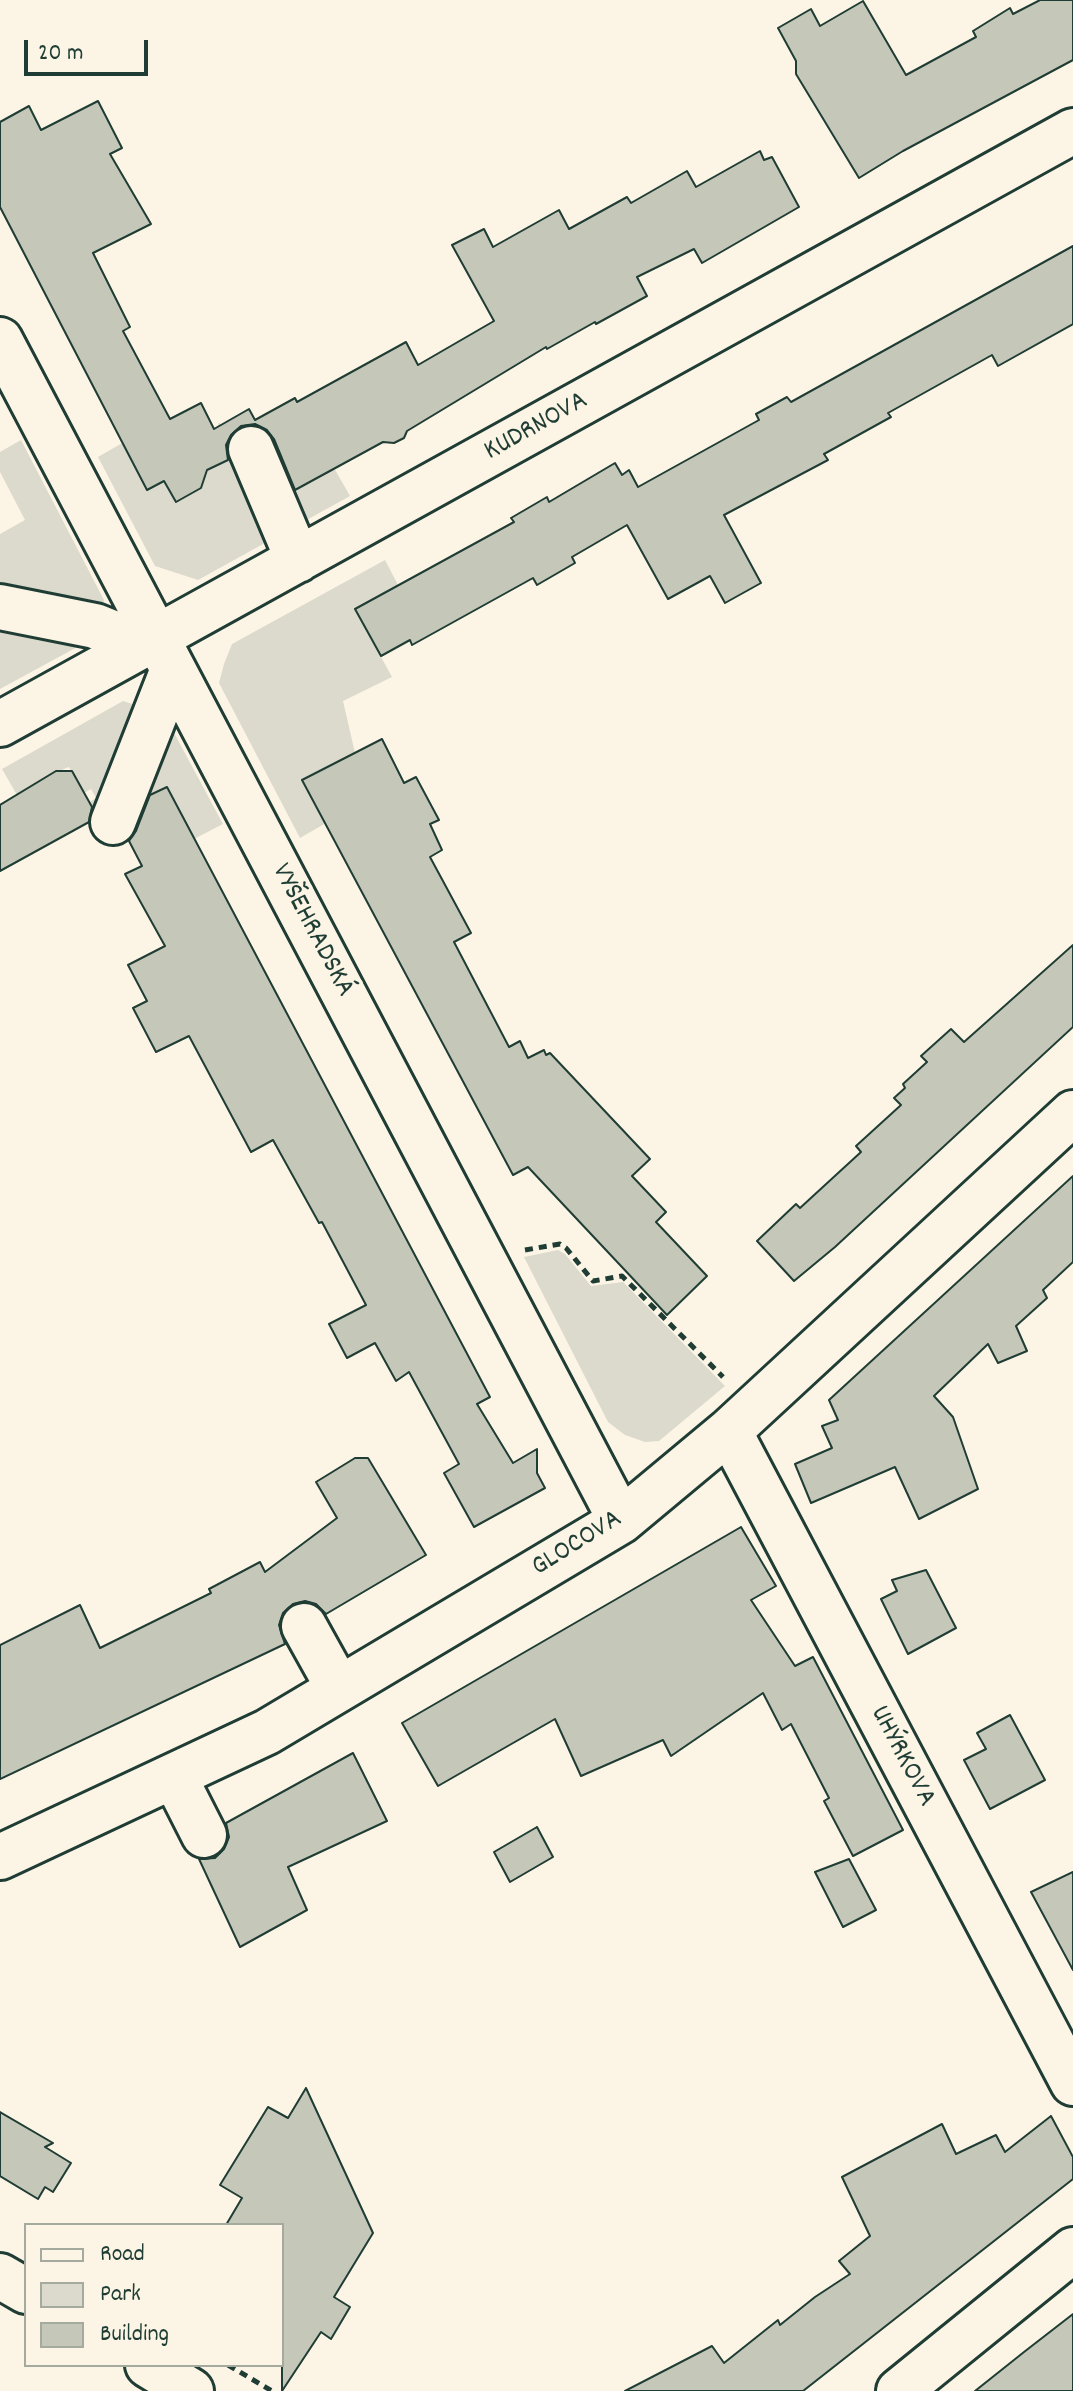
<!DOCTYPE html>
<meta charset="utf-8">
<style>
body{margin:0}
#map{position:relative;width:1073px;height:2391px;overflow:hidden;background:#fcf5e5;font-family:Dekko,sans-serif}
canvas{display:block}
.legend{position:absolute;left:24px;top:2223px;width:260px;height:144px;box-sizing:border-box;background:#fcf5e5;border:2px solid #a4ab9e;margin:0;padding:10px 14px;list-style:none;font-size:24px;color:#1f3d34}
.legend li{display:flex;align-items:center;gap:16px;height:40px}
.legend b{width:40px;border:2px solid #a4ab9e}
.scale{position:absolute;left:24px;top:40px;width:124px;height:36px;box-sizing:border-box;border:4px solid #1f3d34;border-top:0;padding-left:10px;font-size:24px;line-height:28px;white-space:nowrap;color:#1f3d34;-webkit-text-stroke:6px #fcf5e5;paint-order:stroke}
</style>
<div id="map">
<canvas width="1073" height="2391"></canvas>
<ul class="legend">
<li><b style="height:10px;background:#fcf5e5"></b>Road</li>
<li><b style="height:22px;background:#dcdacc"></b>Park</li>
<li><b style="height:22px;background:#c5c7b9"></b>Building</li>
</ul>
<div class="scale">20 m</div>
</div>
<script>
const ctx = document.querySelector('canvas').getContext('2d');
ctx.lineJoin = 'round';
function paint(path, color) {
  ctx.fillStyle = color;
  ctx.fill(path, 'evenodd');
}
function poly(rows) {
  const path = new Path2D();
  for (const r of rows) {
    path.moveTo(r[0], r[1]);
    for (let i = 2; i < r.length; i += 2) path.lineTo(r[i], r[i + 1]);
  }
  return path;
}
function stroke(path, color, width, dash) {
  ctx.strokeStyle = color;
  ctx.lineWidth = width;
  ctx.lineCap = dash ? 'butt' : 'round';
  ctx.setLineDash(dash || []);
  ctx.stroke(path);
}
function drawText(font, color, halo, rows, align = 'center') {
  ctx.font = font + ' Dekko,sans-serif';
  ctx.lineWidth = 7;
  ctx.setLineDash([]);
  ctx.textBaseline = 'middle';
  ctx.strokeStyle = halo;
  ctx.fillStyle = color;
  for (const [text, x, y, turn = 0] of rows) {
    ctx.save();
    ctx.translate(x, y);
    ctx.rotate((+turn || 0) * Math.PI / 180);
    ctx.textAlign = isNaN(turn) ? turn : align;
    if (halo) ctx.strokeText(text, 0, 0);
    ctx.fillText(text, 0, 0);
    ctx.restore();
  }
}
const green = poly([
 [219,422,237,455,290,492,334,468,350,496,198,580,155,566,98,457,124,442,164,481,176,502,201,488],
 [21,440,104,600,92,639,0,689,0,534,25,520,0,472,0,452],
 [385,560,398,585,355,609,392,677,343,701,355,753,302,780,326,823,300,838,219,683,224,664,232,644],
 [123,701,164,714,223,824,194,839,166,787,103,819,92,821,83,806,96,798,91,789,84,793,69,767,49,775,45,780,17,795,2,769],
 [558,1250,565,1254,591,1286,623,1282,725,1386,659,1441,645,1442,625,1435,608,1422,524,1257]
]);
const building = poly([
 [1040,0,1073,0,1073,60,903,151,859,178,796,74,796,61,778,28,811,9,820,26,863,1,906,75,976,37,973,31,1010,8,1013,14,1040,0],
 [98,101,122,148,110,154,151,224,93,253,130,327,123,331,170,419,201,403,214,429,249,409,255,420,295,398,297,402,406,342,418,365,494,321,452,245,484,229,493,247,559,210,569,229,627,197,631,203,687,171,696,187,760,151,764,160,772,157,799,207,702,263,694,249,637,277,647,296,596,324,595,322,547,349,546,347,407,431,404,438,394,443,383,442,295,490,274,439,267,430,255,424,241,426,231,435,226,445,228,460,207,470,201,488,176,502,164,481,147,490,0,207,0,122,29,106,41,130,98,101],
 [1073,246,1073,324,998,366,992,355,888,413,891,417,824,454,828,460,724,515,761,583,725,603,710,576,668,599,627,525,572,557,575,563,537,585,533,578,412,645,410,640,381,656,355,609,514,522,511,518,547,497,549,502,615,463,622,475,629,470,638,487,759,420,756,414,787,397,791,402,1073,246],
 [382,739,404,783,416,777,439,820,430,824,442,850,430,857,471,933,454,942,509,1047,520,1041,528,1058,544,1050,546,1055,550,1053,650,1159,632,1176,666,1212,656,1222,707,1276,667,1315,528,1167,513,1175,302,780,382,739],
 [56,771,72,771,92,807,89,822,0,871,0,805,56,771],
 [167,787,490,1397,477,1404,513,1463,537,1449,537,1473,545,1488,474,1527,444,1473,459,1464,409,1372,396,1381,375,1343,347,1358,329,1324,366,1305,322,1222,319,1223,273,1140,251,1152,189,1036,156,1052,133,1008,147,1001,128,965,165,946,125,874,142,866,129,841,136,831,150,795,167,787],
 [1073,945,1073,1027,835,1247,794,1281,757,1241,796,1204,800,1208,861,1152,856,1146,901,1105,894,1098,905,1088,903,1084,927,1062,921,1056,951,1029,964,1042,1073,945],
 [1073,1176,1073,1262,1043,1290,1047,1298,1016,1326,1027,1351,998,1363,988,1344,934,1396,953,1417,978,1489,919,1519,895,1467,811,1503,795,1464,832,1448,822,1426,838,1420,829,1400,1073,1176],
 [355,1458,368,1458,426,1555,326,1614,316,1604,305,1601,293,1604,283,1613,279,1625,285,1644,0,1779,0,1645,80,1605,100,1648,211,1593,209,1589,260,1562,265,1572,337,1518,316,1482,355,1458],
 [741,1527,776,1586,751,1600,795,1666,813,1657,903,1830,853,1856,824,1801,829,1798,791,1724,782,1730,763,1693,671,1756,663,1740,581,1776,555,1719,438,1786,402,1723,741,1527],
 [926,1570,956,1628,908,1654,881,1599,897,1591,892,1580,926,1570],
 [1010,1715,1045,1780,990,1809,964,1760,986,1749,977,1733,1010,1715],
 [353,1753,387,1821,288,1867,307,1910,240,1947,199,1859,215,1858,224,1849,229,1837,226,1823,353,1753],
 [537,1827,553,1857,510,1882,494,1852,537,1827],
 [849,1859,876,1910,843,1927,815,1872,849,1859],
 [1073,1872,1073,1970,1031,1892,1073,1872],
 [306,2088,373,2233,334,2297,350,2307,331,2339,321,2332,282,2391,282,2225,226,2225,242,2198,220,2185,268,2107,288,2118,306,2088],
 [0,2112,53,2143,45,2147,71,2163,53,2192,45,2187,38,2199,0,2176,0,2112],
 [1051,2116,1073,2157,1073,2179,803,2391,625,2391,712,2346,724,2363,778,2320,780,2325,815,2297,850,2274,839,2261,870,2236,842,2177,942,2124,956,2154,996,2135,1005,2152,1051,2116],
 [1073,2314,1073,2391,975,2391,1024,2352,1073,2314]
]);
const path = poly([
 [525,1250,560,1244,566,1248,593,1281,622,1276,723,1377],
 [228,2365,272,2391]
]);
const minor = poly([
 [0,340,621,1521],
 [251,449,298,560],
 [0,607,95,626,142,645],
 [0,724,1073,131],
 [113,822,173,669],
 [729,1431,1073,2083],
 [304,1626,339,1689],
 [174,1776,204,1835],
 [0,1857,267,1732,621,1521,729,1431,1073,1113],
 [0,2276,26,2291],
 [148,2365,191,2391],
 [899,2391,1073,2250]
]);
const streetNames = [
 ["KUDRNOVA",537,428,-29],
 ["VYŠEHRADSKÁ",311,931,62],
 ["GLOCOVA",578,1545,-32],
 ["UHÝRKOVA",901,1757,62]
];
paint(green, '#dcdacc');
paint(building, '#c5c7b9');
stroke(building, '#1f3d34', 2);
stroke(minor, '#1f3d34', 50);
stroke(path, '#1f3d34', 5, [8, 6]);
stroke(minor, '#fcf5e5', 44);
drawText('28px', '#1f3d34', '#fcf5e5', streetNames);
</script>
